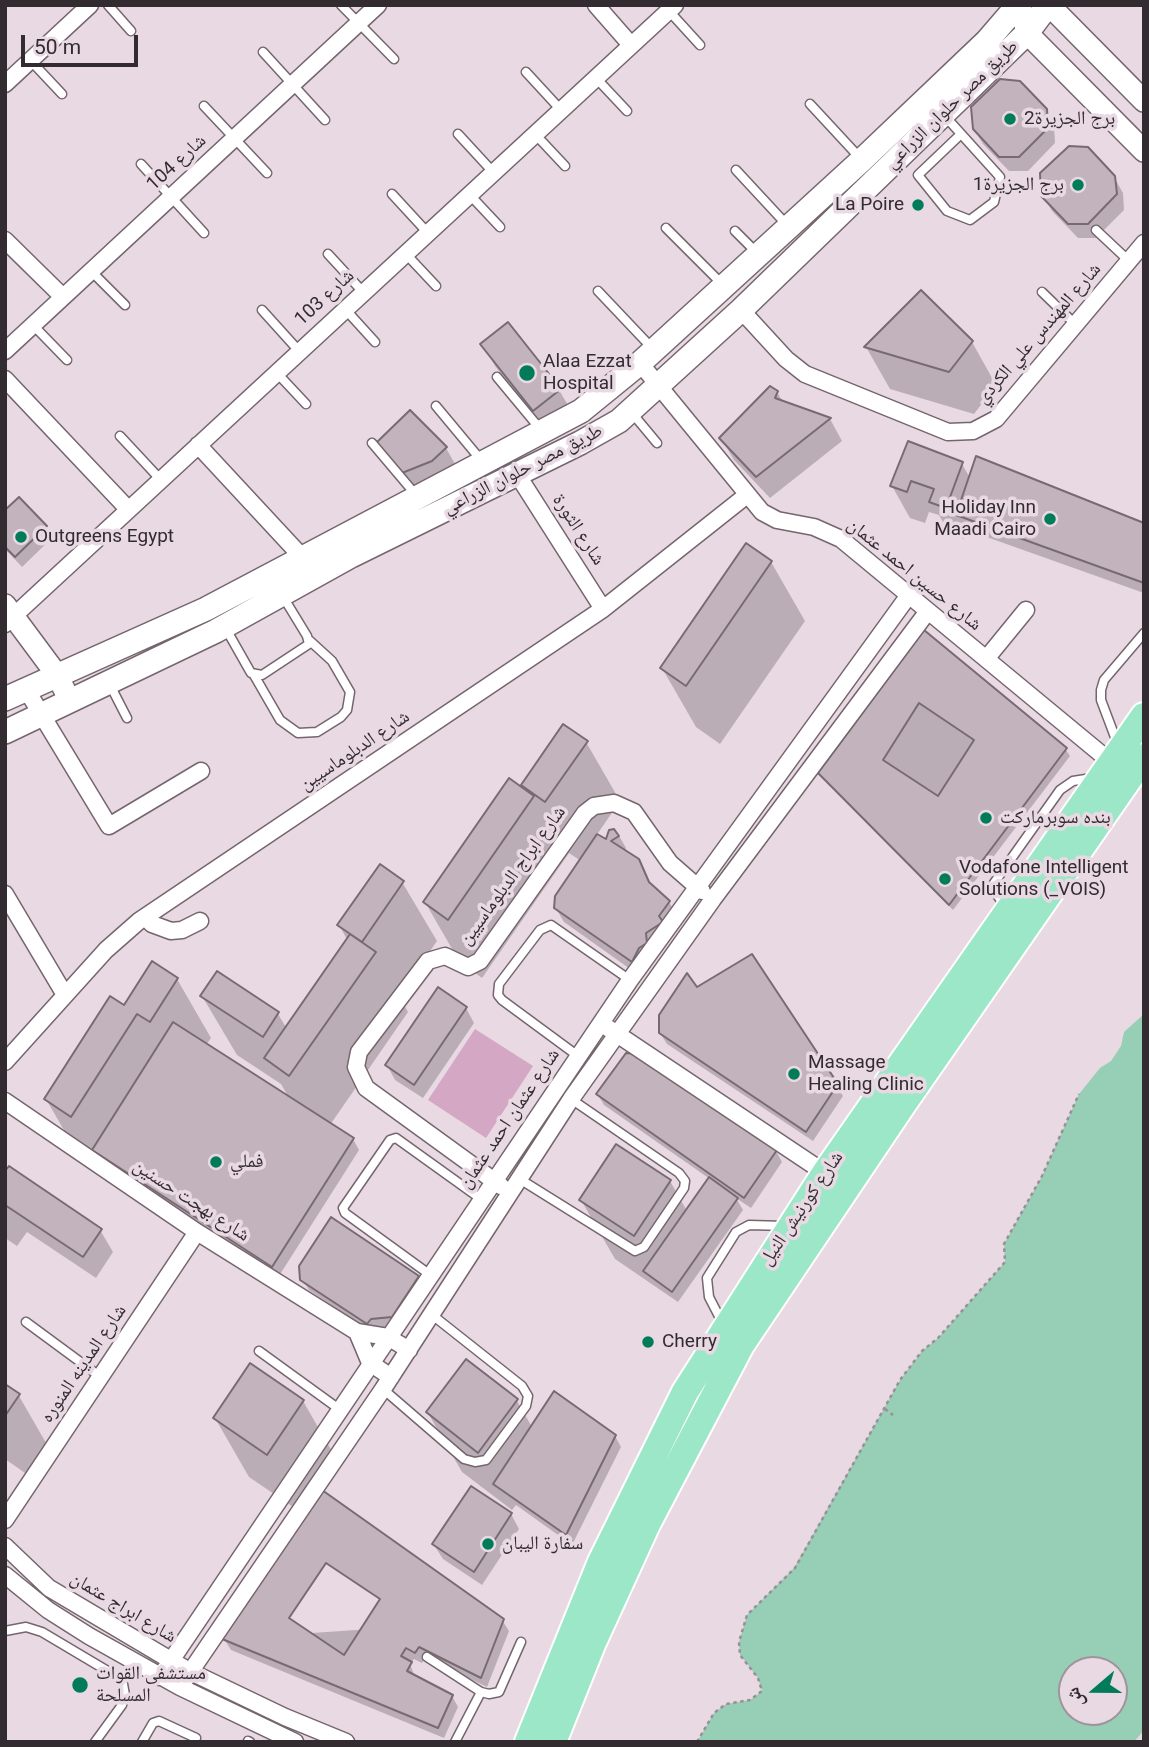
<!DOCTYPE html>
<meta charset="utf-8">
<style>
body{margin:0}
#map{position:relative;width:1149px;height:1747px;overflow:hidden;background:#e9d9e3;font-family:Roboto,"Noto Naskh Arabic",sans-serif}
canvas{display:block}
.frame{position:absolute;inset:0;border:7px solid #322c30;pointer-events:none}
.north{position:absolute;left:1058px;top:1656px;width:70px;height:70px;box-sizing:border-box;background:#e9d9e3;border:2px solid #a0949b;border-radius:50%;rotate:250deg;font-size:19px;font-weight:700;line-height:28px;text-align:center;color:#322c30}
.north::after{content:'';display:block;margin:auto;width:24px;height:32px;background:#017b59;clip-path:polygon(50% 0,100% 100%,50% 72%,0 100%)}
.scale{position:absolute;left:21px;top:35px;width:117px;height:32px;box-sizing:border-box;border:4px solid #322c30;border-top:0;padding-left:9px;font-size:21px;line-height:24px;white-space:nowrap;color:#322c30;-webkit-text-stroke:5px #e9d9e3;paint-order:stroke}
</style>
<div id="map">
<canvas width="1149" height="1747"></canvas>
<div class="frame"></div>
<div class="north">ش</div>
<div class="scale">50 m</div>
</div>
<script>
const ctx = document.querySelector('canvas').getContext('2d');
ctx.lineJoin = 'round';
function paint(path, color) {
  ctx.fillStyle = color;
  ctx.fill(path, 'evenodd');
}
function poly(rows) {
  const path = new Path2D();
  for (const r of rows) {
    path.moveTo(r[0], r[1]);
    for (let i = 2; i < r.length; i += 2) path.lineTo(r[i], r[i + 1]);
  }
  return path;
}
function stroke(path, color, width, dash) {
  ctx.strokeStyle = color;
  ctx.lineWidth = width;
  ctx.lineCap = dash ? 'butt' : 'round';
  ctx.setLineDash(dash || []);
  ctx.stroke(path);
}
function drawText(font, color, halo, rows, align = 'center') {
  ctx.font = font + ' Roboto,"Noto Naskh Arabic",sans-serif';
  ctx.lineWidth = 7;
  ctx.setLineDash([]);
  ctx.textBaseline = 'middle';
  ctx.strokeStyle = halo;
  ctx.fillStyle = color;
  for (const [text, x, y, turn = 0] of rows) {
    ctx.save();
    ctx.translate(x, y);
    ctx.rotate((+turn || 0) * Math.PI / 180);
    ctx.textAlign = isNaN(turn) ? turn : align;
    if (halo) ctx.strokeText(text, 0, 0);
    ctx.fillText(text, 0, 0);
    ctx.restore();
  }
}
const green = poly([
 [475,1029,533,1066,486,1138,428,1100]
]);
const water = poly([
 [1144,1014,1144,1730,1134,1742,697,1742,714,1713,726,1704,750,1700,762,1691,758,1678,740,1655,739,1642,747,1615,794,1568,900,1380,922,1351,938,1338,1005,1262,1004,1244,1042,1176,1079,1094,1100,1068,1111,1061,1121,1046,1124,1032],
 [1072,1670,1114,1670,1114,1712,1072,1712]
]);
const shadow = poly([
 [1045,110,1054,126,1055,143,1028,171,1009,171,983,144,974,129],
 [1114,177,1123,193,1124,210,1096,238,1078,238,1052,211,1043,195],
 [972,342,996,385,974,414,890,389,866,347],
 [483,344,559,390,572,412,547,432,495,366],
 [777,392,783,402,830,419,842,441,770,498,734,460,721,438],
 [410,412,446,448,464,480,421,504,396,476],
 [962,464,970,478,1144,525,1144,593,967,530,964,539,949,533,939,515,929,512,925,523,910,518,892,486],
 [19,499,52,538,22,567,5,549,5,512],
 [771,562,805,621,720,744,696,727,662,668],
 [924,632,1066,750,1070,756,953,910,820,773],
 [564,726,586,742,620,801,596,836,607,842,610,832,618,834,626,848,625,852,646,876,651,886,669,902,678,917,640,976,564,922,555,907,581,861,569,853,482,978,459,961,425,902,521,789],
 [402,882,437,941,399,996,408,1012,330,1125,353,1139,359,1150,279,1276,80,1158,46,1099,124,1008,177,979,211,1038,206,1045,289,1098,281,1084,237,1055,202,996,278,1014,287,1029,348,941,339,925],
 [696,989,836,1085,843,1096,813,1141,667,1044,660,1033],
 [466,1008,474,1023,423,1098,395,1080,387,1065],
 [598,1095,776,1151,782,1162,751,1208,736,1198,743,1210,678,1302,615,1259,581,1200,670,1181,687,1211,710,1179,604,1105],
 [5,1172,100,1230,113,1252,96,1278,27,1232,17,1246,5,1238],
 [418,1277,424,1288,398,1327,374,1334,309,1290,302,1279],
 [466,1362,517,1401,532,1427,615,1436,621,1447,572,1545,516,1505,512,1510,462,1472,428,1413],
 [5,1386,19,1396,53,1455,35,1480,5,1459],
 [303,1401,337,1460,302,1513,249,1477,215,1418],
 [511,1514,519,1529,482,1585,443,1559,434,1545],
 [502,1620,509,1631,487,1687,426,1657,422,1663,414,1659,410,1664,415,1677,452,1696,458,1707,444,1738,231,1650,224,1639]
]);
const building = poly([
 [1000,79,1020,81,1047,109,1048,128,1019,157,999,157,973,129,971,107,1000,79],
 [1069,146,1088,147,1115,176,1117,194,1088,224,1068,224,1041,196,1040,173,1069,146],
 [921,290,973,341,949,372,864,347,921,290],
 [508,322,561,389,533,411,480,344,508,322],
 [770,386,778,391,775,398,831,418,756,477,719,438,770,386],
 [410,410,447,447,432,461,402,473,375,444,410,410],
 [908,441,963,462,946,508,929,502,934,489,911,481,907,492,890,486,908,441],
 [976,456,1144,523,1144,583,956,515,976,456],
 [19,497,47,526,15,557,5,547,5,510,19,497],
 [746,543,772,561,686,686,660,668,746,543],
 [924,630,1067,748,949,905,818,773,924,630],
 [919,703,974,740,938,796,883,760,919,703],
 [563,724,588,741,545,802,521,785,563,724],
 [509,778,534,796,448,920,423,902,509,778],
 [614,829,619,836,611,841,639,859,649,882,670,901,659,916,663,922,646,933,647,943,639,948,632,962,554,908,555,896,597,834,606,839,609,830,614,829],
 [380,864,404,881,362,942,337,925,380,864],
 [350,934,376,952,289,1076,264,1058,350,934],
 [752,954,838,1084,806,1132,659,1033,659,1015,687,973,697,987,752,954],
 [152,961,178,978,150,1022,137,1014,71,1117,44,1099,110,996,124,1005,152,961],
 [217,971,279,1012,263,1037,200,996,217,971],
 [438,987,467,1007,414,1085,385,1065,438,987],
 [173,1022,354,1138,272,1267,92,1150,173,1022],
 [626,1053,639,1054,777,1150,744,1198,596,1094,626,1053],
 [616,1144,671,1180,634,1236,579,1200,616,1144],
 [9,1166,102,1229,83,1257,5,1205,5,1171,9,1166],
 [709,1177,738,1198,672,1292,643,1271,709,1177],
 [331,1217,419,1276,392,1317,371,1319,367,1324,300,1280,299,1266,331,1217],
 [466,1359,518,1399,478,1453,426,1412,466,1359],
 [250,1363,304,1400,267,1455,213,1418,250,1363],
 [5,1384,20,1394,5,1416,5,1384],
 [554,1391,616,1435,566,1535,493,1484,554,1391],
 [471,1486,512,1513,474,1572,432,1544,471,1486],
 [322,1490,504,1619,481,1678,419,1647,415,1653,406,1648,401,1656,412,1662,407,1671,453,1695,438,1728,222,1639,322,1490],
 [326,1563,380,1599,344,1655,289,1618,326,1563]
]);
const path = poly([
 [885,1409,893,1415],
 [697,1742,714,1713,726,1704,750,1700,762,1691,758,1678,740,1655,739,1642,747,1615,795,1568,900,1380,922,1351,938,1338,1005,1262,1004,1244,1042,1176,1079,1094]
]);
const service = poly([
 [108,5,131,31],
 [341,5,394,59],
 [669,11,700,45],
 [263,52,325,120],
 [30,60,62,94],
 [526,72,561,110],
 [596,78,627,111],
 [810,104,860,158],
 [204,106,267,173],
 [944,115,1000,177,994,202,970,220,947,211,918,175,961,134],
 [458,134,493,172],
 [535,134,565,166],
 [141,164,204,233],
 [736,170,787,225],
 [392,194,427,232],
 [469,194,500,227],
 [666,228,723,285],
 [1096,230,1129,261],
 [735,231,757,253],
 [405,253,436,286],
 [328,254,363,292],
 [91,271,125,305],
 [598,291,652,348],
 [1042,292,1075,324],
 [345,309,375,342],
 [262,310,299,351],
 [33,325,67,360],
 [276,372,306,404],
 [497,377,541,430],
 [436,406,481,460],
 [632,413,657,443],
 [120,436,160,479],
 [372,443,416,495],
 [226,629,251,673,262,675,309,644,307,636,282,595],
 [254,675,280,720,298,733,317,732,341,717,347,710,350,692,332,661,309,640],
 [109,683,127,718],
 [1118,745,1101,700,1101,690,1104,680,1144,633],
 [1005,906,994,891,994,883,1060,790,1073,781,1092,778],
 [578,1056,502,1000,498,995,499,984,540,930,551,925,630,980],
 [518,1178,635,1251,644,1247,684,1188,685,1181,679,1173,571,1099],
 [429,1274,345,1213,343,1208,390,1140,396,1138,481,1199],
 [26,1322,102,1378],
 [723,1324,709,1297,707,1278,736,1232,749,1225,785,1226],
 [259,1351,339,1409],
 [383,1389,464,1459,475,1462,486,1460,526,1406,528,1396,522,1386,431,1314],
 [5,1631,26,1627,42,1632,116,1676,123,1684,125,1695,122,1705,95,1742],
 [427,1657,481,1692,489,1694,499,1692,521,1642],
 [248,1741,250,1742],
 [142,1742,153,1723,159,1721,196,1738],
 [455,1742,481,1692]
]);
const minor = poly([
 [596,5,631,45],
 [5,84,90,5],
 [5,240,63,297],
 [741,310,786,359,805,374,948,432,973,431,996,419,1144,243],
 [5,351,378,5],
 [640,363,762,512,777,520,814,527,841,539,1112,763],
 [5,379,128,509],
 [198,445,302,557],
 [517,474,603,609],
 [5,624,675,5],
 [986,659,1026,610],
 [26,689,109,826,201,771],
 [5,894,65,995],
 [145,917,152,924,171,931,182,930,200,921],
 [608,1028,825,1173],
 [5,1062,106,950,139,921,603,609,747,495],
 [5,1101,197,1232,357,1332,388,1337,409,1350],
 [501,1186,366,1088,356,1067,359,1052,428,961,445,956,468,967,480,961,585,813,594,806,614,803,634,812,670,863,702,891],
 [357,1332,370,1363,391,1377],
 [5,1520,197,1232],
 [5,1546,49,1588,189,1671,285,1717,346,1742],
 [5,1575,48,1610,89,1636,180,1687,295,1742],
 [160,1677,630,980,909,595],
 [180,1687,383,1389,571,1099,713,899,928,611]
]);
const tertiary = poly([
 [1020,5,1027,33,1144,151],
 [1049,5,1144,101],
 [5,605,57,675,69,699]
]);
const secondary = poly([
 [5,699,206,609,581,411,640,363,862,160,987,41,1018,5],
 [5,732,216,631,351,556,580,443,619,421,741,310,1027,33,1048,5]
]);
const trunk = poly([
 [528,1742,601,1562,685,1392,825,1173,1144,716],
 [553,1742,593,1642,647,1524,741,1345,903,1104,1144,757]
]);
const markers = [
 [1010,119,7,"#017b59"],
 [1078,185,7,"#017b59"],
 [918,205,7,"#017b59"],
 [527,373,9,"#017b59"],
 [1050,519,7,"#017b59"],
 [21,537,7,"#017b59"],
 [986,818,7,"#017b59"],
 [945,879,7,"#017b59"],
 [794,1074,7,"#017b59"],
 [216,1162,7,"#017b59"],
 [648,1342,7,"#017b59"],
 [488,1544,7,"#017b59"],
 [80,1685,9,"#017b59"]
];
const streetNames = [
 ["طريق مصر حلوان الزراعي",952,105,-44],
 ["شارع 104",177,163,-43],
 ["شارع 103",325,298,-43],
 ["شارع المهندس علي الكردي",1039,334,-49],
 ["طريق مصر حلوان الزراعي",523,470,-27],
 ["شارع الثورة",578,530,57],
 ["شارع حسين احمد عثمان",914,575,39],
 ["شارع الدبلوماسيين",355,751,-34],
 ["شارع ابراج الدبلوماسيين",513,876,-54],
 ["شارع عثمان احمد عثمان",510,1119,-56],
 ["شارع بهجت حسنين",191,1201,33],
 ["شارع كورنيش النيل",802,1209,-56],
 ["شارع المدينه المنوره",84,1364,-56],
 ["شارع ابراج عثمان",123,1608,31]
];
const poiNames = [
 ["برج الجزيرة2",1024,119],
 ["برج الجزيرة1",1064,185,"right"],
 ["La Poire",904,205,"right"],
 ["Alaa Ezzat",543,362],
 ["Hospital",543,384],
 ["Holiday Inn",1036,508,"right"],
 ["Maadi Cairo",1036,530,"right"],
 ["Outgreens Egypt",35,537],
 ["بنده سوبرماركت",1000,818],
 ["Vodafone Intelligent",959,868],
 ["Solutions (_VOIS)",959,890],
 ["Massage",808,1063],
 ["Healing Clinic",808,1085],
 ["فملي",230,1162],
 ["Cherry",662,1342],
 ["سفارة اليبان",502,1544],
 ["مستشفى القوات",96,1674],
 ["المسلحة",96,1696]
];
paint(green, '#d4a7c4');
paint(water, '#96cfb6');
paint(shadow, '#0003');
paint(building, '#c2b3bd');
stroke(building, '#786a73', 2);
stroke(service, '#74656e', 11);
stroke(minor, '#74656e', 19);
stroke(tertiary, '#74656e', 24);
stroke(secondary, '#74656e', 26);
stroke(trunk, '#fff', 30);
stroke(path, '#9b8f97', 2.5, [3.5, 3.5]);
stroke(service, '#fff', 8);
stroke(minor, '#fff', 16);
stroke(tertiary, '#fff', 21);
stroke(secondary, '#fff', 23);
stroke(trunk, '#9ce7c8', 26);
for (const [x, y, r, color] of markers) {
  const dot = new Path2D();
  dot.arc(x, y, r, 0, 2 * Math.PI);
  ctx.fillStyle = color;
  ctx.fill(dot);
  stroke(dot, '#e9d9e3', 2.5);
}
drawText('19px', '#322c30', '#e9d9e3', streetNames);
drawText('19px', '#322c30', '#e9d9e3', poiNames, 'left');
</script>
